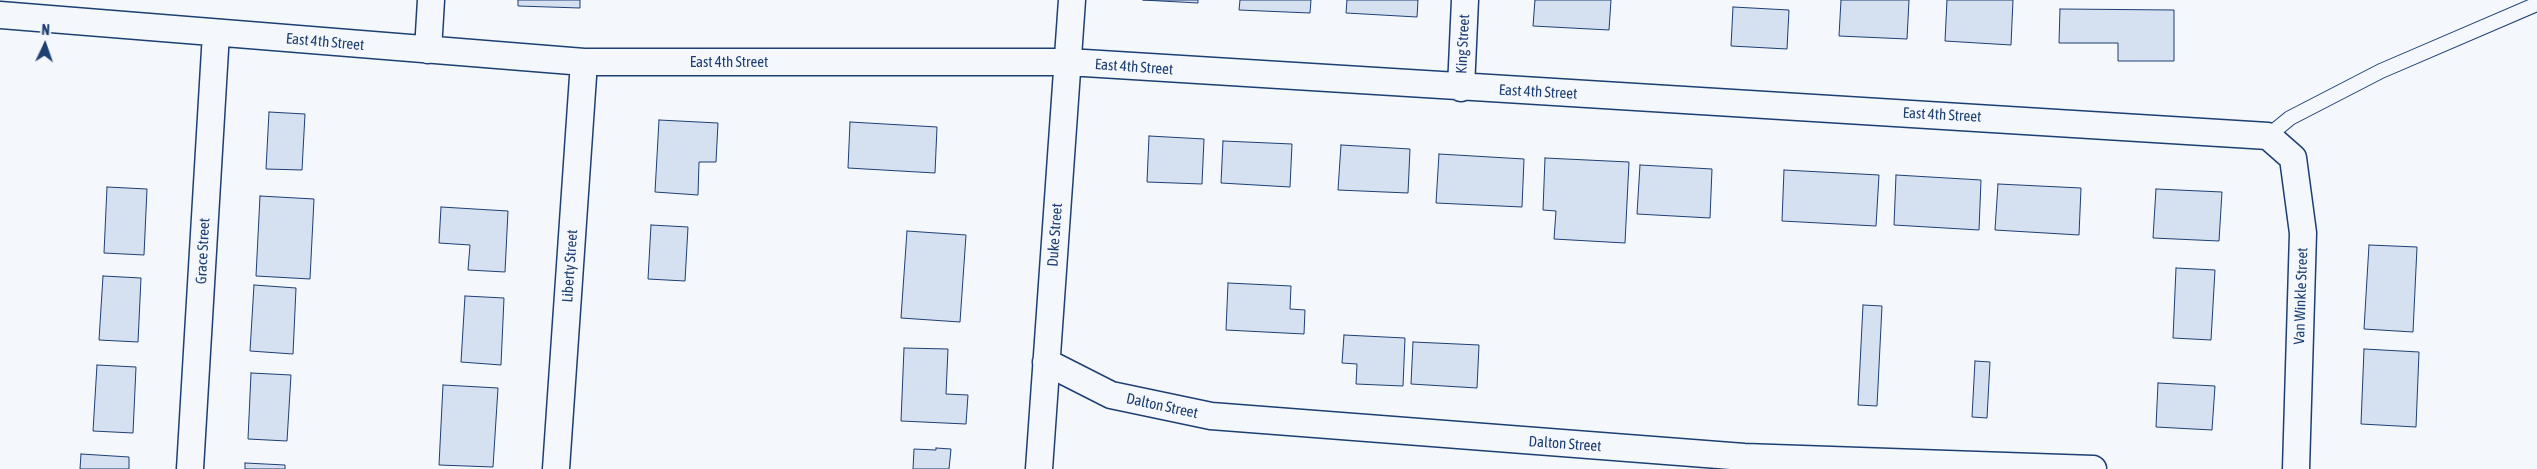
<!DOCTYPE html>
<style>
body{margin:0}
#map{position:relative;width:2537px;height:469px;overflow:hidden;background:#f4f7fb;font-family:"Asap Condensed",sans-serif}
canvas{display:block}
.north{position:absolute;left:20px;top:20px;width:50px;height:50px;-webkit-text-stroke:4px #f4f7fb;paint-order:stroke;rotate:3deg;font-size:14px;font-weight:700;line-height:20px;text-align:center;color:#1d3f73}
.north::after{content:'';display:block;margin:auto;width:18px;height:22px;background:#1d3f73;clip-path:polygon(50% 0,100% 100%,50% 72%,0 100%)}
</style>
<div id="map">
<canvas width="2537" height="469"></canvas>
<div class="north">N</div>
</div>
<script>
const ctx = document.querySelector('canvas').getContext('2d');
ctx.lineJoin = 'round';
function paint(path, color) {
  ctx.fillStyle = color;
  ctx.fill(path, 'evenodd');
}
function poly(rows) {
  const path = new Path2D();
  for (const r of rows) {
    path.moveTo(r[0], r[1]);
    for (let i = 2; i < r.length; i += 2) path.lineTo(r[i], r[i + 1]);
  }
  return path;
}
function stroke(path, color, width, dash) {
  ctx.strokeStyle = color;
  ctx.lineWidth = width;
  ctx.lineCap = dash ? 'butt' : 'round';
  ctx.setLineDash(dash || []);
  ctx.stroke(path);
}
function drawText(font, color, halo, rows, align = 'center') {
  ctx.font = font + ' "Asap Condensed",sans-serif';
  ctx.lineWidth = 4;
  ctx.setLineDash([]);
  ctx.textBaseline = 'middle';
  ctx.strokeStyle = halo;
  ctx.fillStyle = color;
  for (const [text, x, y, turn = 0] of rows) {
    ctx.save();
    ctx.translate(x, y);
    ctx.rotate((+turn || 0) * Math.PI / 180);
    ctx.textAlign = isNaN(turn) ? turn : align;
    if (halo) ctx.strokeText(text, 0, 0);
    ctx.fillText(text, 0, 0);
    ctx.restore();
  }
}
const building = poly([
 [518,0,580,0,580,8,518,6,518,0],
 [1143,0,1198,0,1198,3,1143,0],
 [1240,0,1311,0,1310,13,1239,10,1240,0],
 [1347,0,1418,0,1417,17,1346,13,1347,0],
 [1535,0,1611,0,1609,30,1533,26,1535,0],
 [1841,0,1909,0,1907,39,1839,36,1841,0],
 [1947,0,2013,0,2011,45,1945,41,1947,0],
 [1733,7,1789,10,1787,49,1731,46,1733,7],
 [2060,9,2174,10,2174,61,2118,61,2118,43,2059,43,2060,9],
 [269,112,305,114,302,170,266,169,269,112],
 [659,120,718,123,716,162,699,162,698,195,655,192,659,120],
 [850,122,937,127,935,173,848,168,850,122],
 [1149,136,1204,139,1202,184,1147,182,1149,136],
 [1223,141,1292,144,1290,187,1221,183,1223,141],
 [1341,145,1410,149,1408,193,1338,190,1341,145],
 [1439,154,1524,159,1522,207,1436,203,1439,154],
 [1545,158,1629,162,1625,243,1554,239,1556,211,1543,210,1545,158],
 [1640,165,1712,169,1710,218,1637,214,1640,165],
 [1784,170,1879,175,1876,226,1782,221,1784,170],
 [1896,175,1981,180,1979,230,1894,225,1896,175],
 [1998,184,2081,188,2079,235,1995,230,1998,184],
 [107,187,147,189,144,255,104,253,107,187],
 [2156,189,2222,192,2219,241,2153,238,2156,189],
 [260,196,314,199,310,279,256,276,260,196],
 [441,207,508,211,505,272,468,270,470,245,439,243,441,207],
 [651,225,688,227,685,281,648,279,651,225],
 [907,231,966,235,960,322,901,318,907,231],
 [2369,245,2417,247,2413,332,2364,329,2369,245],
 [2176,268,2215,270,2211,340,2173,338,2176,268],
 [103,276,141,278,138,342,99,340,103,276],
 [1228,283,1291,286,1290,309,1305,310,1304,334,1226,330,1228,283],
 [254,285,296,288,293,354,250,351,254,285],
 [465,296,504,298,501,365,461,362,465,296],
 [1863,305,1882,306,1877,406,1858,405,1863,305],
 [1344,335,1405,338,1403,386,1356,384,1357,364,1342,363,1344,335],
 [1413,342,1479,345,1477,388,1411,384,1413,342],
 [904,348,948,349,946,394,968,395,966,424,901,421,904,348],
 [2364,349,2419,352,2416,427,2361,424,2364,349],
 [1975,361,1990,362,1987,418,1972,417,1975,361],
 [97,365,136,367,133,433,93,431,97,365],
 [251,373,291,375,287,441,248,439,251,373],
 [2158,383,2215,386,2212,430,2156,427,2158,383],
 [443,385,498,388,493,467,439,465,443,385],
 [936,448,951,449,949,469,913,469,914,449,936,450,936,448],
 [81,454,129,457,129,469,80,469,81,454],
 [245,463,285,465,285,469,245,469,245,463]
]);
const lane = poly([
 [2268,136,2290,118,2381,71,2537,4]
]);
const street = poly([
 [0,15,584,62,1068,62,2268,136,2293,158,2303,233,2296,469],
 [428,50,431,0],
 [1461,88,1465,0],
 [1046,362,1111,395,1211,416,1744,457,2093,469],
 [190,469,216,33],
 [556,469,584,62],
 [1039,469,1072,0]
]);
const streetNames = [
 ["East 4th Street",325,42,5],
 ["King Street",1463,44,-87],
 ["East 4th Street",729,62],
 ["East 4th Street",1134,67,4],
 ["East 4th Street",1538,92,3],
 ["East 4th Street",1942,115,3],
 ["Duke Street",1055,235,-86],
 ["Grace Street",203,251,-87],
 ["Liberty Street",570,266,-86],
 ["Van Winkle Street",2301,296,-88],
 ["Dalton Street",1162,406,12],
 ["Dalton Street",1565,444,4]
];
paint(building, '#d5e0f0');
stroke(building, '#1d3f73', 1);
stroke(lane, '#1d3f73', 16);
stroke(street, '#1d3f73', 29);
stroke(lane, '#f4f7fb', 14);
stroke(street, '#f4f7fb', 26);
drawText('15px', '#1d3f73', '#f4f7fb', streetNames);
</script>
